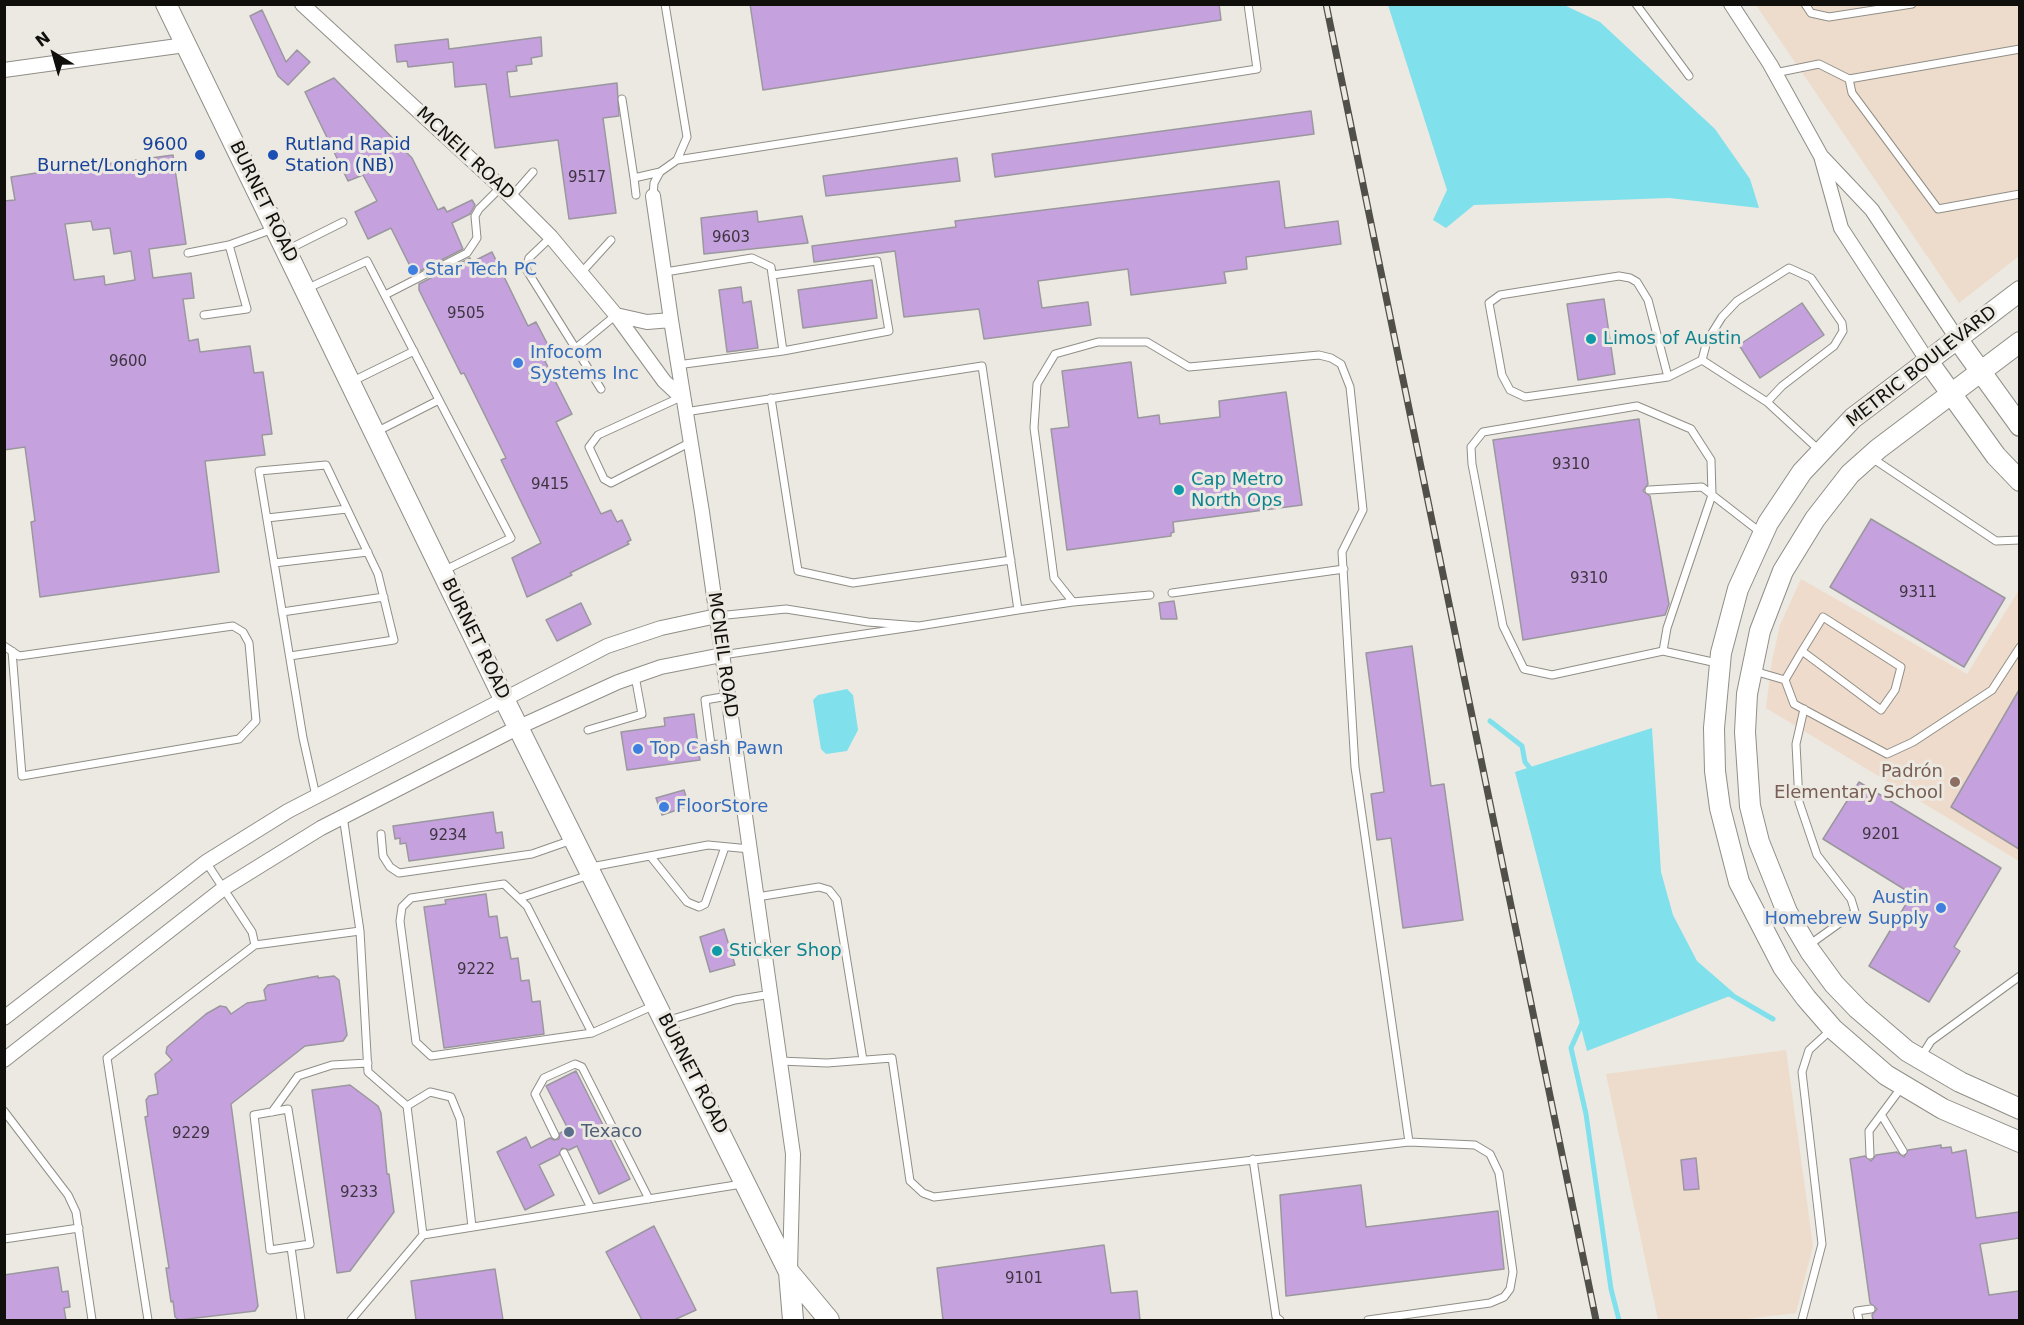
<!DOCTYPE html>
<meta charset="utf-8">
<style>
body{margin:0}
#map{position:relative;width:2024px;height:1325px;overflow:hidden;background:#ebe9e1;font-family:"DejaVu Sans",sans-serif}
canvas{display:block}
.frame{position:absolute;inset:0;border:6px solid #100f0c;pointer-events:none}
.north{position:absolute;left:24px;top:24px;width:60px;height:60px;-webkit-text-stroke:4px #ebe9e1;paint-order:stroke;rotate:323deg;font-size:16px;font-weight:700;line-height:24px;text-align:center;color:#100f0c}
.north::after{content:'';display:block;margin:auto;width:21px;height:27px;background:#100f0c;clip-path:polygon(50% 0,100% 100%,50% 72%,0 100%)}
</style>
<div id="map">
<canvas width="2024" height="1325"></canvas>
<div class="frame"></div>
<div class="north">N</div>
</div>
<script>
const ctx = document.querySelector('canvas').getContext('2d');
ctx.lineJoin = 'round';
function paint(path, color) {
  ctx.fillStyle = color;
  ctx.fill(path, 'evenodd');
}
function poly(rows) {
  const path = new Path2D();
  for (const r of rows) {
    path.moveTo(r[0], r[1]);
    for (let i = 2; i < r.length; i += 2) path.lineTo(r[i], r[i + 1]);
  }
  return path;
}
function stroke(path, color, width, dash) {
  ctx.strokeStyle = color;
  ctx.lineWidth = width;
  ctx.lineCap = dash ? 'butt' : 'round';
  ctx.setLineDash(dash || []);
  ctx.stroke(path);
}
function drawText(font, color, halo, rows, align = 'center') {
  ctx.font = font + ' "DejaVu Sans",sans-serif';
  ctx.lineWidth = 6;
  ctx.setLineDash([]);
  ctx.textBaseline = 'middle';
  ctx.strokeStyle = halo;
  ctx.fillStyle = color;
  for (const [text, x, y, turn = 0] of rows) {
    ctx.save();
    ctx.translate(x, y);
    ctx.rotate((+turn || 0) * Math.PI / 180);
    ctx.textAlign = isNaN(turn) ? turn : align;
    if (halo) ctx.strokeText(text, 0, 0);
    ctx.fillText(text, 0, 0);
    ctx.restore();
  }
}
const industrial = poly([
 [1756,5,2019,5,2019,256,1959,303],
 [1786,1050,1813,1246,1796,1313,1738,1320,1658,1320,1606,1074]
]);
const education = poly([
 [1801,579,1967,674,2019,590,2019,861,1766,708,1772,661,1780,625]
]);
const water = poly([
 [1388,5,1564,5,1600,22,1715,129,1750,179,1759,208,1669,198,1474,205,1446,228,1433,220,1447,190],
 [847,689,853,695,858,730,847,751,826,754,821,749,813,700,818,695],
 [1652,728,1661,872,1673,915,1697,961,1735,994,1587,1051,1515,772]
]);
const stream = poly([
 [1490,721,1522,746,1525,762,1533,772],
 [1726,992,1773,1019],
 [1583,1021,1571,1048,1586,1114,1611,1289,1619,1320]
]);
const building = poly([
 [750,4,1219,4,1221,20,763,90,750,4],
 [262,10,286,62,297,50,310,62,288,85,278,76,250,16,262,10],
 [541,37,542,56,531,58,532,64,516,66,517,71,507,72,510,97,617,83,619,116,603,118,616,213,569,219,558,140,495,148,486,84,455,87,453,62,408,67,407,61,397,62,395,45,448,39,449,49,541,37],
 [334,78,412,158,438,210,444,207,447,212,472,200,475,205,470,214,452,223,463,249,414,274,391,228,368,239,355,212,377,201,363,175,348,181,305,92,334,78],
 [1311,111,1314,134,995,177,992,154,1311,111],
 [173,155,186,244,149,249,153,278,191,273,194,298,183,299,189,341,198,339,200,352,250,346,254,373,263,372,272,434,262,435,265,455,205,461,219,572,40,597,31,522,35,521,25,447,4,450,4,201,15,200,11,177,49,171,48,164,62,162,63,170,173,155],
 [91,221,93,230,110,228,114,254,131,251,135,280,105,285,104,276,74,280,65,224,91,221],
 [957,158,960,181,826,196,823,176,957,158],
 [1279,181,1285,228,1338,221,1341,244,1246,257,1247,269,1224,272,1226,283,1131,295,1128,269,1038,281,1042,308,1088,302,1091,325,984,339,979,309,904,317,895,251,814,262,812,246,956,227,955,221,1279,181],
 [757,211,758,222,802,216,808,243,704,254,701,218,757,211],
 [492,252,528,326,536,322,549,347,552,357,545,361,572,414,556,422,601,514,611,510,617,522,622,520,631,540,627,542,629,544,570,573,572,575,527,597,512,558,541,543,501,460,506,458,464,373,461,374,419,290,419,284,470,258,472,262,492,252],
 [872,280,877,318,803,328,798,290,872,280],
 [741,287,743,303,751,301,758,348,727,352,719,290,741,287],
 [1604,299,1615,374,1578,380,1567,304,1604,299],
 [1802,303,1824,335,1760,378,1739,345,1802,303],
 [1131,362,1138,418,1159,415,1160,424,1220,417,1219,401,1286,392,1302,505,1173,522,1174,532,1171,533,1171,536,1067,550,1051,429,1069,427,1062,371,1131,362],
 [1639,419,1648,484,1643,491,1650,496,1654,518,1669,604,1665,615,1523,640,1493,440,1639,419],
 [1871,519,2005,598,1964,667,1830,587,1871,519],
 [1174,601,1177,619,1161,619,1159,603,1174,601],
 [581,603,591,624,557,641,546,620,581,603],
 [1412,646,1431,786,1444,784,1463,920,1403,928,1391,838,1377,840,1371,794,1384,792,1366,653,1412,646],
 [2019,690,2019,849,1951,807,2019,690],
 [694,714,700,760,627,770,621,732,665,726,664,718,694,714],
 [1859,782,2001,868,1954,947,1960,951,1929,1002,1869,966,1912,894,1823,839,1859,782],
 [684,790,689,806,662,815,656,798,684,790],
 [493,812,496,833,502,832,504,848,409,861,406,843,400,844,400,838,395,839,393,826,493,812],
 [486,894,489,917,497,916,500,938,507,937,511,959,518,958,521,981,529,980,532,1002,540,1001,544,1034,444,1048,424,907,446,904,445,900,486,894],
 [724,929,735,965,710,972,700,937,724,929],
 [318,976,318,978,334,976,339,980,347,1035,343,1041,305,1046,231,1104,258,1306,255,1311,179,1320,175,1317,173,1301,171,1302,166,1268,169,1268,145,1117,148,1116,146,1100,149,1096,158,1094,155,1074,172,1060,166,1053,167,1047,206,1014,220,1006,226,1007,231,1014,247,1003,266,1000,264,990,268,985,318,976],
 [576,1071,630,1179,599,1194,577,1146,569,1150,562,1148,559,1155,539,1165,554,1195,525,1210,497,1152,526,1137,531,1148,550,1138,554,1140,559,1139,560,1133,568,1129,546,1086,576,1071],
 [350,1085,378,1106,381,1113,387,1174,389,1174,394,1212,350,1271,337,1273,312,1090,350,1085],
 [1941,1145,1941,1148,1951,1147,1952,1153,1966,1150,1976,1218,2019,1212,2019,1238,1980,1244,1989,1295,2019,1291,2019,1320,1873,1320,1872,1315,1877,1309,1870,1303,1850,1159,1865,1156,1871,1161,1876,1155,1897,1152,1904,1157,1908,1150,1941,1145],
 [1696,1158,1699,1189,1684,1190,1681,1160,1696,1158],
 [1361,1185,1366,1227,1498,1211,1504,1269,1286,1296,1280,1195,1361,1185],
 [654,1226,696,1310,674,1320,642,1320,606,1252,654,1226],
 [1104,1245,1111,1293,1137,1291,1140,1320,943,1320,937,1268,1104,1245],
 [58,1267,62,1292,68,1291,70,1307,64,1308,66,1320,4,1320,4,1275,58,1267],
 [495,1269,503,1320,416,1320,411,1281,495,1269]
]);
const lane = poly([
 [1636,4,1689,76],
 [1805,4,1811,13,1829,17,1912,4],
 [2020,49,1849,79,1852,93,1938,209,2020,194],
 [1775,73,1819,64,1849,79],
 [622,99,634,178,660,172],
 [677,160,1257,69,1248,4],
 [634,178,636,195],
 [653,196,654,183,660,172,677,160,687,137,665,4],
 [511,197,533,172],
 [551,237,529,258,526,269,601,389],
 [287,250,343,222],
 [188,253,229,245,273,229],
 [665,272,752,258,771,267,783,351,677,365],
 [581,273,611,240],
 [772,275,877,261,889,331,783,351],
 [306,289,367,261,439,400],
 [385,295,467,253,477,238,475,216,479,209,501,187],
 [204,315,247,309,229,245],
 [576,348,616,315],
 [1668,377,1648,300,1637,282,1630,278,1619,276,1500,295,1489,303,1502,375,1510,390,1525,397,1668,377,1702,360],
 [351,382,414,351],
 [681,397,598,435,589,447,604,479,611,483,689,443],
 [771,398,798,571,853,583,1011,560],
 [1767,402,1782,386,1834,346,1843,331,1842,323,1811,278,1789,268,1737,301,1722,317,1707,341,1702,360,1767,402,1819,450],
 [685,412,982,366,1018,610,919,626],
 [376,432,439,400,511,538,445,570],
 [1872,458,1996,541,2020,540],
 [1649,490,1702,487,1760,532],
 [267,518,347,509],
 [274,563,368,552],
 [1172,593,1344,569],
 [1018,610,1073,602],
 [282,612,384,597],
 [717,616,786,609,868,622,919,626,722,655],
 [4,646,19,656,233,626,243,632,249,643,256,721,239,739,22,776,12,651],
 [1663,651,1552,675,1524,669,1503,626,1472,464,1471,447,1483,432,1637,406,1691,429,1711,460,1712,495,1667,628,1663,651,1717,663],
 [290,656,394,640,378,574,326,465,259,471,303,738,316,796],
 [1754,671,1785,680,1802,651,1881,710,1895,690,1901,667,1823,617,1802,651],
 [1785,680,1794,704,1887,754,1913,742,1992,690,2020,647],
 [728,696,705,700,711,745,735,742],
 [1804,709,1796,744,1799,802,1817,855,1851,899,1855,912,1809,945],
 [588,730,642,714,635,676],
 [343,816,360,931,368,1072,407,1106,423,1235],
 [381,834,383,856,390,867,399,873,532,854,572,840],
 [651,857,687,902,699,907,705,904,725,847],
 [591,867,708,845,750,849],
 [757,897,819,887,829,890,837,900,863,1060],
 [520,898,589,875],
 [255,945,360,931],
 [666,1021,735,1000,771,994],
 [592,1033,527,906,504,884,411,898,402,907,400,921,416,1042,431,1056,592,1033,655,1005],
 [1921,1057,1931,1041,2020,976],
 [780,1061,827,1063,892,1058,910,1181,923,1193,934,1197,1409,1142,1355,767,1342,552,1363,510,1350,387,1341,364,1331,358,1319,355,1189,367,1147,342,1098,342,1055,354,1037,384,1034,428,1054,578,1073,602,1150,595],
 [407,1106,430,1092,451,1097,460,1119,472,1227],
 [288,1109,310,1244,270,1250,254,1115,288,1109],
 [4,1111,68,1195,76,1212,92,1320],
 [272,1112,298,1076,332,1065,368,1063],
 [1882,1116,1903,1151],
 [555,1135,535,1094,544,1078,575,1064,582,1067,649,1199],
 [564,1153,591,1208],
 [1870,1155,1869,1131,1901,1088],
 [1253,1159,1276,1317,1280,1320],
 [4,1239,79,1228],
 [291,1247,301,1320],
 [148,1320,107,1058,255,945,252,932,206,862],
 [351,1320,423,1235,742,1184],
 [1368,1320,1490,1303,1504,1297,1510,1289,1513,1272,1499,1173,1490,1154,1475,1145,1409,1142],
 [1802,1320,1822,1244,1802,1072,1809,1050,1832,1029],
 [1859,1320,1857,1311,1871,1309]
]);
const street = poly([
 [302,4,501,187,551,237,616,315,647,322,671,320,702,512,793,1154,790,1269],
 [1731,4,1770,64,1821,156,1841,228,1927,360],
 [4,70,185,45],
 [1823,158,1872,210,1958,340],
 [653,196,671,320],
 [616,315,664,381,681,397],
 [4,1018,206,862,288,811,607,646,661,628,717,616],
 [4,1060,224,888,321,828,519,727,618,682,661,667,722,655]
]);
const secondary = poly([
 [166,4,504,699,789,1272,829,1320],
 [2020,291,1853,418,1802,472,1768,523,1738,589,1721,653,1714,728,1715,771,1720,808,1739,882,1783,967,1806,998,1833,1029,1886,1075,1943,1109,2020,1142],
 [1958,340,2020,426],
 [2020,342,1878,449,1850,474,1815,519,1783,571,1760,631,1747,694,1745,732,1750,806,1759,842,1787,912,1810,951,1834,984,1858,1009,1907,1051,1960,1082,2020,1109],
 [1927,360,1996,456,2020,481],
 [789,1272,793,1320]
]);
const rail = poly([
 [1326,4,1596,1320]
]);
const markers = [
 [200,155,6,"#1a4fb4"],
 [273,155,6,"#1a4fb4"],
 [413,270,6,"#3f7fe0"],
 [1591,339,6,"#0f9aa8"],
 [518,363,6,"#3f7fe0"],
 [1179,490,6,"#0f9aa8"],
 [638,749,6,"#3f7fe0"],
 [1955,782,6,"#8d6e63"],
 [664,807,6,"#3f7fe0"],
 [1941,908,6,"#3f7fe0"],
 [717,951,6,"#0f9aa8"],
 [569,1132,6,"#5c6f8a"]
];
const numberNames = [
 ["9517",587,178],
 ["9603",731,238],
 ["9505",466,314],
 ["9600",128,362],
 ["9310",1571,465],
 ["9415",550,485],
 ["9310",1589,579],
 ["9311",1918,593],
 ["9201",1881,835],
 ["9234",448,836],
 ["9222",476,970],
 ["9229",191,1134],
 ["9233",359,1193],
 ["9101",1024,1279]
];
const transitNames = [
 ["9600",188,145],
 ["Burnet/Longhorn",188,166],
 ["Rutland Rapid",285,145,"left"],
 ["Station (NB)",285,166,"left"]
];
const streetNames = [
 ["MCNEIL ROAD",465,154,43],
 ["BURNET ROAD",263,202,64],
 ["METRIC BOULEVARD",1922,367,-38],
 ["BURNET ROAD",475,639,64],
 ["MCNEIL ROAD",722,655,82],
 ["BURNET ROAD",692,1074,63]
];
const shopNames = [
 ["Star Tech PC",425,270],
 ["Infocom",530,353],
 ["Systems Inc",530,374],
 ["Top Cash Pawn",650,749],
 ["FloorStore",676,807],
 ["Austin",1929,898,"right"],
 ["Homebrew Supply",1929,919,"right"]
];
const cultureNames = [
 ["Limos of Austin",1603,339],
 ["Cap Metro",1191,480],
 ["North Ops",1191,501],
 ["Sticker Shop",729,951]
];
const educationNames = [
 ["Padrón",1943,772],
 ["Elementary School",1943,793]
];
const serviceNames = [
 ["Texaco",581,1132]
];
paint(industrial, '#eddccb');
paint(education, '#eedbcb');
paint(water, '#80e0ec');
stroke(stream, '#80e0ec', 5);
paint(building, '#c5a2de');
stroke(building, '#9b979e', 1.5);
stroke(lane, '#908e87', 9);
stroke(street, '#908e87', 16);
stroke(secondary, '#908e87', 22);
stroke(lane, '#fff', 7);
stroke(street, '#fff', 14);
stroke(secondary, '#fff', 20);
stroke(rail, '#504f4a', 7);
stroke(rail, '#ebe9e1', 4.5, [14]);
for (const [x, y, r, color] of markers) {
  const dot = new Path2D();
  dot.arc(x, y, r, 0, 2 * Math.PI);
  ctx.fillStyle = color;
  ctx.fill(dot);
  stroke(dot, '#ebe9e1', 2);
}
drawText('15px', '#3d3440', null, numberNames);
drawText('18px', '#164399', '#ebe9e1', transitNames, 'right');
drawText('18px', '#100f0c', '#ebe9e1', streetNames);
drawText('18px', '#366cbe', '#ebe9e1', shopNames, 'left');
drawText('18px', '#0d838f', '#ebe9e1', cultureNames, 'left');
drawText('18px', '#785e54', '#ebe9e1', educationNames, 'right');
drawText('18px', '#4e5e75', '#ebe9e1', serviceNames, 'left');
</script>
